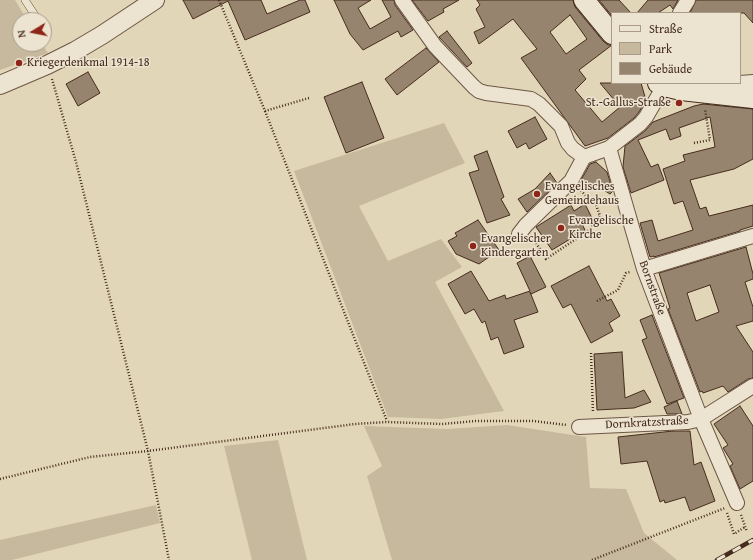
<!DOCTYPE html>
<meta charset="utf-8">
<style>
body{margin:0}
#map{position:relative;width:753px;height:560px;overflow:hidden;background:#e2d6b8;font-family:"Gentium Book Plus",serif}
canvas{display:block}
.legend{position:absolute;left:611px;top:12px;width:130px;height:72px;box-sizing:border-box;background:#ece4d1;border:1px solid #aa9a89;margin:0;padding:5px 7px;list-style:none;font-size:12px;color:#462c1d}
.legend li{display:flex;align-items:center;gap:8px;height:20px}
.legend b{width:20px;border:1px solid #aa9a89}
.north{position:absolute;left:12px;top:12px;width:40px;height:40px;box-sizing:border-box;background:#ece4d1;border:1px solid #aa9a89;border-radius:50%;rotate:260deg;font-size:11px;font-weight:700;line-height:16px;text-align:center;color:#462c1d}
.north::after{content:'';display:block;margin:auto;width:14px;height:18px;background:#8f2418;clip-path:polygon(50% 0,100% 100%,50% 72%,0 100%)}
</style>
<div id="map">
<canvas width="753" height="560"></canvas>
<ul class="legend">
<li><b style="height:5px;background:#ece4d1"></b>Straße</li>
<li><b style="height:11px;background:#c7b99e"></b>Park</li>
<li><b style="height:11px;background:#97846e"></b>Gebäude</li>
</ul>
<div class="north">N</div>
</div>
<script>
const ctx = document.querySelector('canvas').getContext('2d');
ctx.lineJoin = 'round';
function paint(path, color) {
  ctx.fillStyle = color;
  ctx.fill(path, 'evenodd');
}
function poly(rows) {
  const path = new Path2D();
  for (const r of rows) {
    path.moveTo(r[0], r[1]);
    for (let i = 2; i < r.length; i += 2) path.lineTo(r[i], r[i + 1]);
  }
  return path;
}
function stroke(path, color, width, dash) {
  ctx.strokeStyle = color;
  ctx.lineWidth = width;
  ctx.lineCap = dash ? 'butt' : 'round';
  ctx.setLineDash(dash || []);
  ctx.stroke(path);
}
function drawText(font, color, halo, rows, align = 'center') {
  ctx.font = font + ' "Gentium Book Plus",serif';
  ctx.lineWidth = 3;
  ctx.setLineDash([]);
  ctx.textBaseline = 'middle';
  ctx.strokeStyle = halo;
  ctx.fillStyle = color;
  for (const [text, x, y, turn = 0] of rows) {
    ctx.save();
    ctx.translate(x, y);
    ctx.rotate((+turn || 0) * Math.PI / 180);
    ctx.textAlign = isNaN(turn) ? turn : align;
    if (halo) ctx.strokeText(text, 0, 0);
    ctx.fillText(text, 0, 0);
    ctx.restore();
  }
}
const green = poly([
 [0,0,15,0,27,20,20,20,20,44,42,44,48,53,0,70],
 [444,123,465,163,359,206,388,261,441,239,462,267,435,282,504,411,441,419,388,417,294,171],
 [507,425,586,437,590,488,626,489,644,533,677,560,392,560,367,476,382,466,364,426,447,429],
 [278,440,307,560,252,560,224,446],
 [156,505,160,523,12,560,0,560,0,540]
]);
const building = poly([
 [183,0,261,0,267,14,300,0,305,0,310,12,245,40,228,1,193,19,183,0],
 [334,0,371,0,358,8,370,29,391,17,382,0,394,0,395,5,413,30,401,37,398,31,363,50,350,34,334,0],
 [412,0,459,0,443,9,444,12,428,21,412,0],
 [477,0,573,0,575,7,603,41,608,45,612,45,579,70,586,79,575,90,602,122,620,107,600,83,641,83,646,100,639,112,634,118,608,138,585,146,521,58,537,49,513,19,479,44,474,32,485,27,476,9,480,5,477,0],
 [570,15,587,39,566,54,550,32,570,15],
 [599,0,619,0,631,13,612,13,612,16,599,0],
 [648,0,678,0,673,9,670,5,658,13,637,13,648,0],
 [696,0,753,0,753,23,744,13,690,13,696,0],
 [447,31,472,63,467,67,439,37,447,31],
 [426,48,439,62,397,95,385,79,426,48],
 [88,72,100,93,78,106,66,84,88,72],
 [362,82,384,138,346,153,324,97,362,82],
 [703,104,753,109,753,159,734,169,690,180,700,209,706,207,709,216,753,205,753,226,740,230,740,231,654,257,654,256,650,257,640,223,652,220,658,241,693,230,683,201,674,204,663,169,685,161,683,155,715,147,710,117,679,128,681,136,670,140,666,129,638,140,651,167,658,164,664,180,631,193,623,167,625,146,645,131,653,122,694,106,703,104],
 [535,117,547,139,529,149,526,143,517,148,508,131,535,117],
 [487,151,504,197,501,199,510,215,487,223,469,173,479,170,474,156,487,151],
 [596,162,607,172,613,191,610,194,596,185,590,188,580,182,590,164,596,162],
 [550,173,557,183,527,212,518,199,535,189,550,173],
 [585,204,592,218,582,224,585,230,552,250,536,227,571,205,574,211,585,204],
 [478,220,499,250,479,264,456,254,448,241,457,236,455,233,478,220],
 [746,247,753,274,753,279,745,282,753,307,753,321,736,326,753,352,753,378,748,379,728,392,723,386,703,393,702,391,700,392,668,309,670,308,659,273,746,247],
 [710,285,719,312,696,321,687,293,710,285],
 [530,256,546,287,531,294,530,292,538,312,514,320,524,347,504,354,498,337,491,340,485,321,482,323,474,309,465,314,448,284,471,271,489,301,505,295,506,299,530,291,517,263,530,256],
 [589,266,607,301,611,299,620,316,609,323,613,331,591,343,571,304,563,308,551,286,589,266],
 [652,315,684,398,667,404,642,340,647,338,640,320,652,315],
 [622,352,625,398,644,390,651,402,634,408,597,410,594,354,622,352],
 [677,401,682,414,667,414,664,407,677,401],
 [740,406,753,426,753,481,740,489,730,466,733,464,723,448,728,445,714,424,740,406],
 [673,431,690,431,694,465,701,462,715,501,690,511,685,497,665,503,664,500,660,502,647,461,621,464,618,437,673,431]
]);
const path = poly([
 [219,0,265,111,309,98],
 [52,79,76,162,148,451,169,560],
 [265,111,387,421],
 [694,143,710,140,705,109],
 [533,238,546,259,588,231,600,216,596,205,580,190],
 [597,301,618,290,626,273,630,272],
 [591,353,593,413],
 [0,479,90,457,148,451,355,424,387,422,442,424,476,421,533,421,567,425],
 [727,513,734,534,745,527],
 [741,515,747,532],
 [592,560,725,508]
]);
const service = poly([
 [25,0,38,20]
]);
const minor = poly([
 [402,0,435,46,474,87,479,91,486,93,531,99,539,104,561,126,568,143,573,149,584,157],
 [680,13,688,0],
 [740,83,753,82],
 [664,86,646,117,640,124,609,148,644,269,701,419,737,503],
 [705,90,714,85,739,83],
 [519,234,526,225,571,181,584,157,609,148],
 [644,269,753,236],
 [579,427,688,422,701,419,753,386]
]);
const tertiary = poly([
 [0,85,47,65,75,51,102,35,155,0]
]);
const secondary = poly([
 [584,0,612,34],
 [658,83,664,86,681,90,753,98]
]);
const rail = poly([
 [717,560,753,540]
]);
const markers = [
 [19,63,4,"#8f2418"],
 [679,103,4,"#8f2418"],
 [537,194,4,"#8f2418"],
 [561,228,4,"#8f2418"],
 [473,246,4,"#8f2418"]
];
const poiNames = [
 ["Kriegerdenkmal 1914-18",27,63],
 ["St.-Gallus-Straße",671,103,"right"],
 ["Evangelisches",545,187],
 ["Gemeindehaus",545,201],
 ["Evangelische",569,221],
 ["Kirche",569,235],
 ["Evangelischer",481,239],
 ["Kindergarten",481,253]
];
const streetNames = [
 ["Bornstraße",652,288,70],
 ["Dornkratzstraße",647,423,-3]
];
paint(green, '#c7b99e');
paint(building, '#97846e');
stroke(building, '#462c1d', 1);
stroke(service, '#6d5644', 8);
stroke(minor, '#6d5644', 16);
stroke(tertiary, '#6d5644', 20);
stroke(secondary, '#462c1d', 22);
stroke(path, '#462c1d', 2.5, [1, 2]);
stroke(service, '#ece4d1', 7);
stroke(minor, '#ece4d1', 14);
stroke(tertiary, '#ece4d1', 18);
stroke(secondary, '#ece4d1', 20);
stroke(rail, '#462c1d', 4.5);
stroke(rail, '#ece4d1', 3, [9]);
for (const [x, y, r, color] of markers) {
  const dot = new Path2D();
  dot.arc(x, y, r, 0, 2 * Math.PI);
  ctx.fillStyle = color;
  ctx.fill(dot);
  stroke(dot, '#ece4d1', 1.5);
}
drawText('12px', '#462c1d', '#ece4d1', poiNames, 'left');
drawText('12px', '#462c1d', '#ece4d1', streetNames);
</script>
